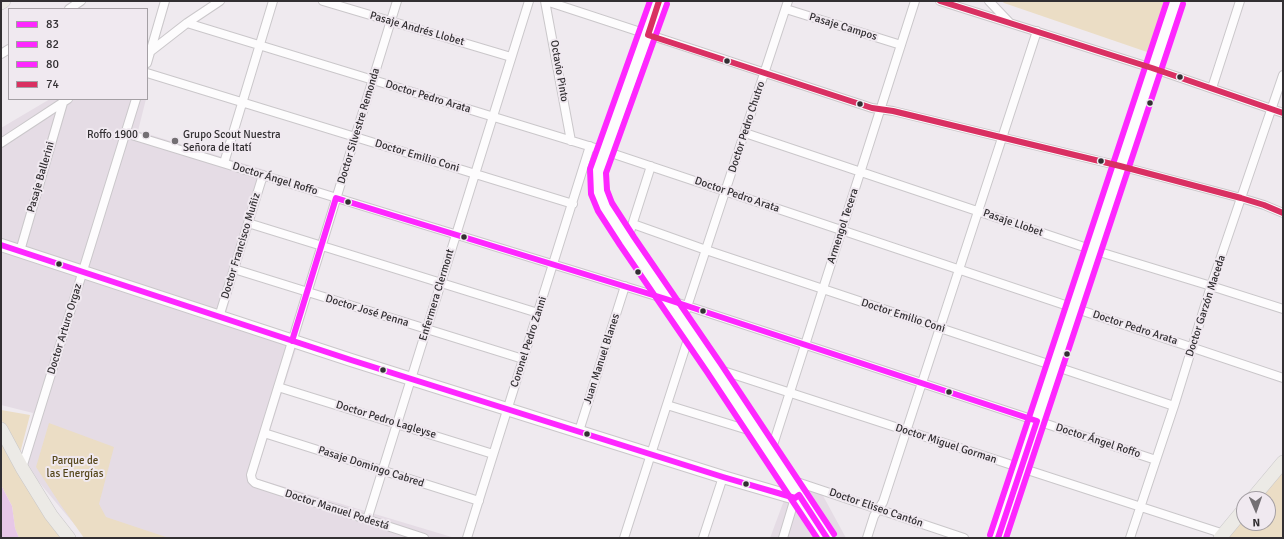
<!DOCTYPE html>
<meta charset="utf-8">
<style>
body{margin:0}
#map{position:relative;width:1284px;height:539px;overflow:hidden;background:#efeaef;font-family:Signika,sans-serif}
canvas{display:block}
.frame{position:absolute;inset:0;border:2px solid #322f32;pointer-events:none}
.legend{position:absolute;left:8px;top:8px;width:140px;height:92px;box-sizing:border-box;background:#f0e9f0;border:1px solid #a49fa4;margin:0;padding:5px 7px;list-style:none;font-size:12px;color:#322f32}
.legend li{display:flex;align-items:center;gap:8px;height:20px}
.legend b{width:20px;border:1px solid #a49fa4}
.north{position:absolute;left:1236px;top:491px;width:40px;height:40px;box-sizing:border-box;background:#f0e9f0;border:1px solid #a49fa4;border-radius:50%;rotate:178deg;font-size:11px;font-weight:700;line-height:16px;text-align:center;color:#322f32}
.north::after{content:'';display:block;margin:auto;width:14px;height:18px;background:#747074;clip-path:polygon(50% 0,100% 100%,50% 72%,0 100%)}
</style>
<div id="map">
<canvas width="1284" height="539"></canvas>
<div class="frame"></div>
<ul class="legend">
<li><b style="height:5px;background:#fe27ff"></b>83</li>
<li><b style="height:5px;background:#fe27ff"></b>82</li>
<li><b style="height:5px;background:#fe27ff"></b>80</li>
<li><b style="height:5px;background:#d93062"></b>74</li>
</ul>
<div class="north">N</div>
</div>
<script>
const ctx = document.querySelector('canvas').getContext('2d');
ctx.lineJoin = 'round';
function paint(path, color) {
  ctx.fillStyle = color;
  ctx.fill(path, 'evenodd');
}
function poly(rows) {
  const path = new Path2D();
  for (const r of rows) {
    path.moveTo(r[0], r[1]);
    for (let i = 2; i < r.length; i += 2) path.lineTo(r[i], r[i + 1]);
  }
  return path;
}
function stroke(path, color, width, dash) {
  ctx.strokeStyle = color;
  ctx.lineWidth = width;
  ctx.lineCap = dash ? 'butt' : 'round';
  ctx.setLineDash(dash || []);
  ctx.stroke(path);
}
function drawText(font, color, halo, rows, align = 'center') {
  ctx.font = font + ' Signika,sans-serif';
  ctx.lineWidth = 4;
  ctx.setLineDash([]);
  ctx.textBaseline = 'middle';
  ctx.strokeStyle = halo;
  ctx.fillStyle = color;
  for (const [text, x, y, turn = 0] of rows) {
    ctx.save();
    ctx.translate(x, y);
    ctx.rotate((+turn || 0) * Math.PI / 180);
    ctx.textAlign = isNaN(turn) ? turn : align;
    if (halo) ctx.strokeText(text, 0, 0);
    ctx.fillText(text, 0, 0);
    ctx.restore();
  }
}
const built = poly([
 [50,99,146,99,138,131,268,171,226,313,300,336,255,478,455,538,86,538,21,461,33,413,1,405,1,128],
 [789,487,821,492,846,538,770,538]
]);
const green = poly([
 [1002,1,1165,1,1150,53,1004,3],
 [1,410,30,415,19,457,1,419],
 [49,423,114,447,99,504,106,517,169,538,84,538,60,504,36,467],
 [1,429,69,538,19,538,15,528,12,506,1,485],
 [1283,462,1283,538,1220,538,1244,509,1244,523,1268,523,1268,499,1252,499]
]);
const water = poly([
 [1,485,12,506,15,528,19,538,1,538]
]);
const street = poly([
 [323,1,511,57],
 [397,1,251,475,252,480,255,483,424,538],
 [545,1,571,141],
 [546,1,872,108,893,111,1120,166,1241,198,1264,205,1283,213],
 [940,1,1152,68,1283,113],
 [989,1,1009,22],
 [69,9,81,1],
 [786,9,901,45],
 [187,23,605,151,1283,378],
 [151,51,187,23,220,1],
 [1,54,9,49],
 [147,63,165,1],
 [147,73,573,204],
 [1212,88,1240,1],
 [125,133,666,299,1156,460],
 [745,133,1093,250,1211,286,1283,309],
 [1,143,68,99],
 [224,163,273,1],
 [248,223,538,313],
 [633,224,706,250,1174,406],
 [627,241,651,166],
 [20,251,63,103],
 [234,269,523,359],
 [219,317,263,175],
 [682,322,788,1],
 [714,368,1224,534],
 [278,387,493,454],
 [667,405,758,433],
 [579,431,625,286],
 [264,433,479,501],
 [769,451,774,442,915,1],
 [22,468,136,99],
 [788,479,964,538],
 [367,520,529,1],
 [467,538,590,146],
 [624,538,690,333],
 [703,538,723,477],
 [783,538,795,498],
 [867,538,874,516,883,502,1037,31],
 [1130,538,1174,406,1211,286,1283,75]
]);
const secondary = poly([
 [659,1,605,151,598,172,599,192,605,207,627,241,714,368,827,538],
 [1,245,351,360,723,477,795,498,799,495],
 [998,538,1175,1]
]);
const primary = poly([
 [1,3,4,1],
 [1,429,22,468,51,515,69,538],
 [1252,499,1283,462],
 [1220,538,1244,509]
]);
const bus1 = poly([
 [1,245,351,360,723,477,795,498,799,495,827,538],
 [292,341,336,198,666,299,1037,421,998,538]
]);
const bus2 = poly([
 [650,1,590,169,591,194,598,211,620,245,707,372,817,538],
 [1006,538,1183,4]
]);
const bus3 = poly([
 [667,4,606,173,607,190,612,203,634,237,721,364,834,534],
 [990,535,1167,1]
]);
const bus4 = poly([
 [659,1,648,35,872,108,893,111,1120,166,1241,198,1264,205,1283,213],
 [940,1,1152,68,1283,113]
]);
const markers = [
 [727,61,3.5,"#322f32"],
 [1180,77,3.5,"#322f32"],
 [1150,103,3.5,"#322f32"],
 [860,104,3.5,"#322f32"],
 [146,135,4,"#747074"],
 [175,141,4,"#747074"],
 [1101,161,3.5,"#322f32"],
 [348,202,3.5,"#322f32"],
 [464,237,3.5,"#322f32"],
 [59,264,3.5,"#322f32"],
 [638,272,3.5,"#322f32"],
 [703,311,3.5,"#322f32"],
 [1067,354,3.5,"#322f32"],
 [383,370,3.5,"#322f32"],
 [949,392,3.5,"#322f32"],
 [587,434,3.5,"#322f32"],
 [746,484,3.5,"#322f32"]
];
const streetNames = [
 ["Pasaje Campos",843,27,17],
 ["Pasaje Andrés Llobet",417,29,16],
 ["Octavio Pinto",559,71,80],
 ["Doctor Pedro Arata",428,97,17],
 ["Doctor Silvestre Remonda",359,126,-73],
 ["Doctor Pedro Chutro",747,127,-72],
 ["Doctor Emilio Coni",417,156,17],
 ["Pasaje Ballerini",41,177,-74],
 ["Doctor Ángel Roffo",275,179,17],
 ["Doctor Pedro Arata",737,195,19],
 ["Pasaje Llobet",1013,223,19],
 ["Armengol Tecera",843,226,-72],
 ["Doctor Francisco Muñiz",241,246,-73],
 ["Enfermera Clermont",437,295,-73],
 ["Doctor Garzón Maceda",1206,306,-72],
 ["Doctor José Penna",367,311,17],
 ["Doctor Emilio Coni",903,316,18],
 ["Doctor Pedro Arata",1135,328,18],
 ["Doctor Arturo Orgaz",65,329,-73],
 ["Coronel Pedro Zanni",529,342,-72],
 ["Juan Manuel Blanes",602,359,-72],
 ["Doctor Pedro Lagleyse",386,420,17],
 ["Doctor Ángel Roffo",1098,441,18],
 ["Doctor Miguel Gorman",946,444,18],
 ["Pasaje Domingo Cabred",371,467,18],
 ["Doctor Eliseo Cantón",876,508,19],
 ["Doctor Manuel Podestá",337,510,18]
];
const poiNames = [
 ["Roffo 1900",138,135],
 ["Grupo Scout Nuestra",183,135,"left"],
 ["Señora de Itatí",183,148,"left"]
];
const parkNames = [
 ["Parque de",75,461],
 ["las Energías",75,474]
];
paint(built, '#e5dce5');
paint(green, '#ebddc5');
paint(water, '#e7c7e7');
stroke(street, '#cac7ca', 10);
stroke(secondary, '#cac7ca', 14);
stroke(primary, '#c8c6c8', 14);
stroke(street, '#fdfcfd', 8);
stroke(secondary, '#fdfcfd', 12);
stroke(primary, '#eceae6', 13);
stroke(bus1, '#fe27ff', 6);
stroke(bus2, '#fe27ff', 6);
stroke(bus3, '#fe27ff', 6);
stroke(bus4, '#d93062', 6);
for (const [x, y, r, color] of markers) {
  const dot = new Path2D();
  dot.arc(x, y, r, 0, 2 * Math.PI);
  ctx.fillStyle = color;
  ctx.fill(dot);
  stroke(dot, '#f0e9f0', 1.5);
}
drawText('11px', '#322f32', '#f0e9f0', streetNames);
drawText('11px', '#322f32', '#f0e9f0', poiNames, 'right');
drawText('11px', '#55461b', '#f0e9f0', parkNames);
</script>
